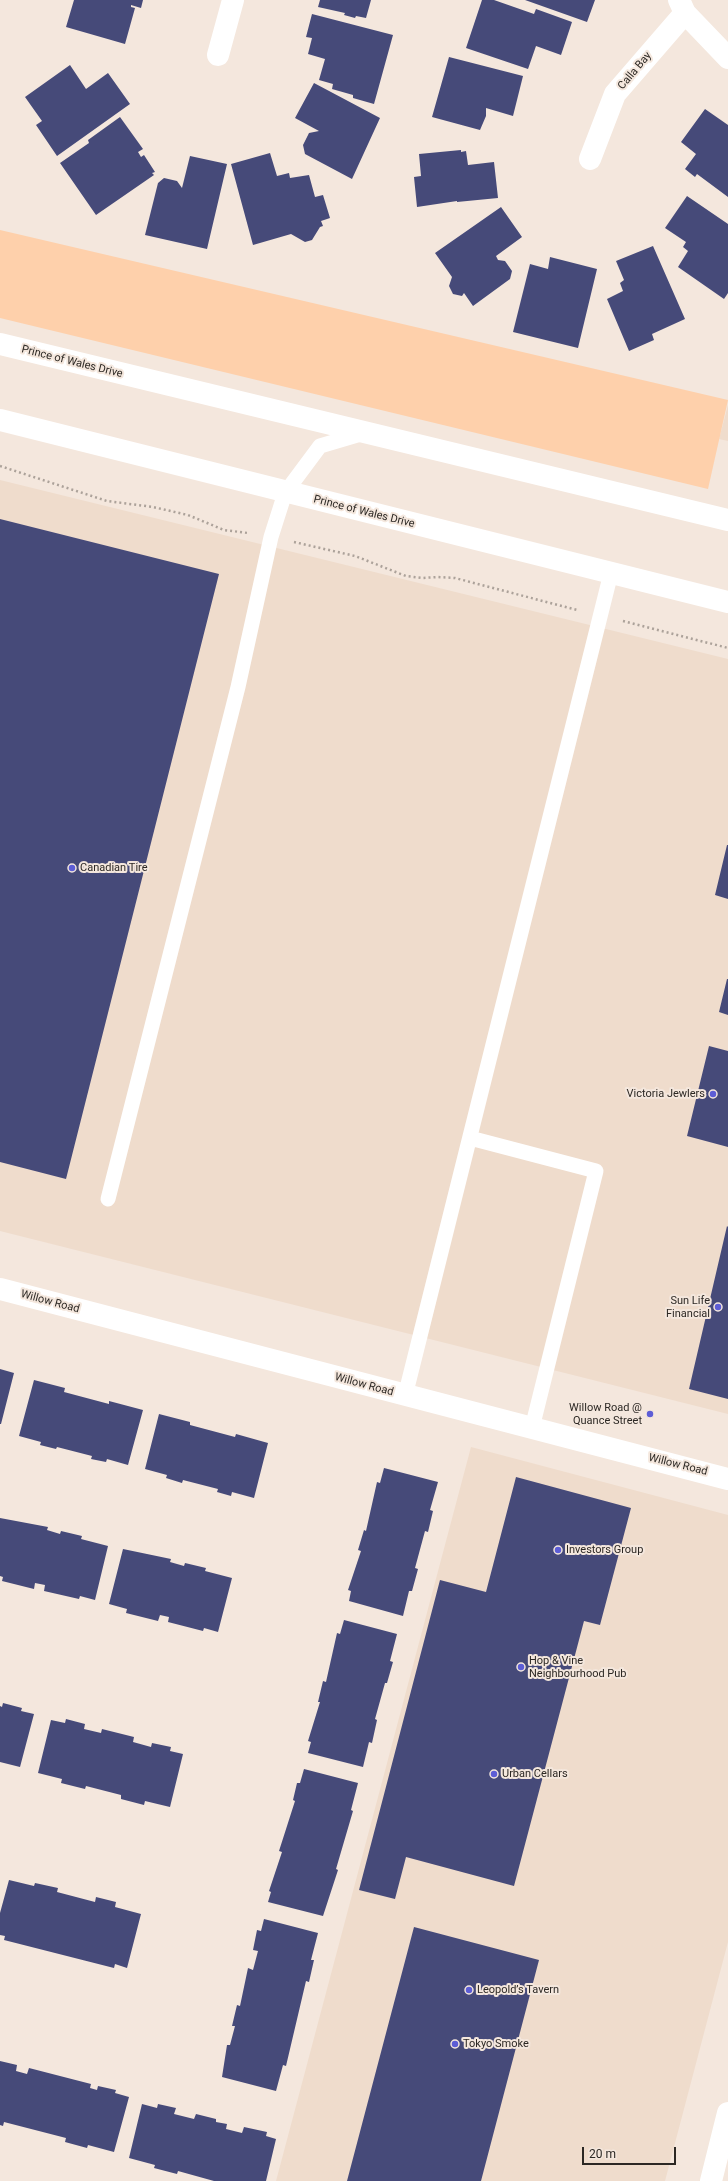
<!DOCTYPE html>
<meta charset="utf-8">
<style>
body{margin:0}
#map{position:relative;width:728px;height:2181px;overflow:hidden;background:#f4e7dd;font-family:Roboto,sans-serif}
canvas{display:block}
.scale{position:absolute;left:582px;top:2147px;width:94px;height:18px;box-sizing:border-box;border:2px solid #2c2824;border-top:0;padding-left:5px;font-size:12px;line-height:14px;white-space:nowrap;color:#2c2824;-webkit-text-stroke:3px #f4e7dd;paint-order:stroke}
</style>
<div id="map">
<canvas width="728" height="2181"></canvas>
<div class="scale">20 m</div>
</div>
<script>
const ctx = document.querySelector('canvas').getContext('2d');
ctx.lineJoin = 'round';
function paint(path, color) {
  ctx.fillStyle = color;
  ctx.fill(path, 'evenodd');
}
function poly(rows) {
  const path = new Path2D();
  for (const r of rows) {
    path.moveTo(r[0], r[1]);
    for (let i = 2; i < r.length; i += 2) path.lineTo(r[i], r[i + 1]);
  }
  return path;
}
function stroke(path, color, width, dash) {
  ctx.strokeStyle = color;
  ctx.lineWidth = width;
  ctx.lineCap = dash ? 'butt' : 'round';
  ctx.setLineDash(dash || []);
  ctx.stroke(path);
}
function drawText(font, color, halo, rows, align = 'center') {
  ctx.font = font + ' Roboto,sans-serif';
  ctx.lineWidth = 4;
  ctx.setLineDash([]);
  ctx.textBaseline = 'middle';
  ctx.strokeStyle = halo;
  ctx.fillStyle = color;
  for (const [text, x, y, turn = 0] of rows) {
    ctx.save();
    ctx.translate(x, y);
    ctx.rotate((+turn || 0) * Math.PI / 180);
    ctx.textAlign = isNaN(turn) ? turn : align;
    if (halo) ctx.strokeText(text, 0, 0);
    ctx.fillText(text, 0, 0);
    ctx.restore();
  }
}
const built = poly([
 [728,405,728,441,719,439],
 [0,480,728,659,728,1414,0,1231],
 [471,1447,728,1515,728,1942,665,2181,276,2181]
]);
const green = poly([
 [0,230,728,400,708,489,0,318]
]);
const building = poly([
 [74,0,143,0,141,8,131,5,131,7,135,8,125,44,66,27],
 [320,0,371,0,366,18,356,16,355,18,344,15,345,13,318,7],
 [482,0,494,0,534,14,536,9,572,22,561,55,536,46,528,69,466,48],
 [525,0,595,0,587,22],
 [312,14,393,35,374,104,353,98,353,95,332,89,333,84,319,80,325,59,308,54,312,38,306,37],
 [449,57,523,76,513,116,486,108,486,116,480,130,432,117],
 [70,65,86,89,108,73,130,104,57,156,36,125,42,121,25,97],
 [314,83,380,118,352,179,305,154,303,145,309,133,319,131,295,118],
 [705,109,728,125,728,197,697,174,695,177,685,169,696,154,681,142],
 [120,117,143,149,138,152,141,157,144,155,155,172,152,173,154,175,96,215,60,163,89,143,88,140],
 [461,150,461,152,466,151,468,165,494,162,498,198,457,202,457,201,417,207,414,177,421,176,419,154],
 [270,153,277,176,289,173,290,178,309,175,315,197,323,195,330,218,321,221,323,226,320,227,312,240,305,242,291,234,253,245,231,164],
 [190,156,227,164,207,249,145,235,158,183,164,178,177,181,182,188],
 [687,196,728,224,728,293,724,299,678,267,688,251,683,247,686,242,665,228],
 [501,207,522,237,496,256,498,260,505,261,512,271,510,279,473,306,464,293,462,296,453,294,449,286,452,277,435,253],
 [653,246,685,319,652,334,654,340,629,351,607,299,623,291,620,283,624,280,616,261],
 [550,257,597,269,578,348,513,332,530,264,548,269],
 [0,519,219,574,66,1179,0,1162],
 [727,845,728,845,728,899,715,895],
 [727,979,728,979,728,1015,719,1012],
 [709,1046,728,1051,728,1147,687,1136],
 [727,1226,728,1227,728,1399,689,1389],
 [0,1369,14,1373,1,1424,0,1424],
 [34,1380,65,1388,64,1392,109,1404,109,1401,143,1410,128,1465,107,1459,106,1462,91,1459,92,1456,57,1447,56,1449,40,1445,41,1442,19,1436],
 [159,1414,190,1422,190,1425,235,1437,236,1434,268,1443,254,1498,232,1492,231,1496,217,1492,218,1489,183,1480,182,1483,166,1478,167,1475,145,1469],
 [384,1468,438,1482,430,1510,433,1511,428,1532,425,1531,415,1568,418,1569,412,1591,409,1591,403,1616,349,1601,351,1591,348,1590,361,1551,358,1550,364,1530,366,1531,377,1482,380,1483],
 [516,1477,631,1508,600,1625,584,1621,514,1886,406,1857,395,1899,359,1890,440,1580,486,1592],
 [0,1518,48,1527,47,1530,60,1534,61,1531,82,1536,81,1539,108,1546,95,1600,80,1596,79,1599,44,1591,45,1585,35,1583,34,1589,2,1581,3,1577,0,1576],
 [123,1549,171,1559,170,1562,184,1566,185,1563,206,1568,205,1571,232,1578,218,1632,204,1628,203,1631,168,1622,169,1617,160,1615,158,1621,126,1613,127,1609,109,1604],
 [344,1620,397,1634,390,1661,393,1662,387,1683,385,1683,375,1719,377,1720,372,1743,369,1742,363,1767,308,1753,311,1742,308,1741,320,1702,318,1702,323,1681,326,1682,337,1633,340,1634],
 [3,1703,22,1708,21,1711,34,1714,20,1767,0,1762,0,1706,2,1707],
 [66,1719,85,1724,84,1729,101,1733,102,1729,134,1737,133,1742,151,1747,152,1743,171,1747,170,1751,183,1754,170,1807,145,1801,144,1805,121,1799,121,1795,86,1786,85,1789,61,1783,62,1779,38,1773,51,1720,65,1723],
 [304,1769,358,1783,351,1810,353,1811,336,1869,338,1870,323,1916,268,1902,271,1892,269,1891,282,1852,279,1851,295,1801,293,1800,297,1783,300,1783],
 [9,1880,34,1886,35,1883,58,1888,57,1892,95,1902,96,1897,116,1902,115,1907,141,1914,127,1968,115,1964,114,1968,4,1940,5,1936,0,1935,0,1913],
 [264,1919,318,1933,311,1960,314,1960,309,1982,306,1981,286,2066,283,2065,276,2091,222,2077,227,2045,230,2045,235,2026,232,2026,237,2005,240,2006,248,1968,253,1970,258,1951,253,1950,257,1930,261,1931],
 [414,1927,539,1960,481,2181,347,2181],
 [0,2061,17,2065,16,2071,27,2074,29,2068,91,2084,90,2088,97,2090,98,2086,116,2090,115,2093,129,2097,114,2152,88,2145,87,2148,65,2142,66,2138,4,2122,3,2126,0,2125],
 [142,2104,157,2108,158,2104,176,2108,174,2114,194,2119,196,2114,216,2119,216,2122,227,2124,226,2129,242,2133,244,2127,267,2132,266,2136,276,2139,266,2181,214,2181,178,2171,177,2174,154,2168,155,2165,129,2158]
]);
const path = poly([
 [0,466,107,501,153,507,188,515,224,530,248,533],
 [294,542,355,556,406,576,422,578,438,577,455,578,577,610],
 [623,621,728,648]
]);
const lane = poly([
 [470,1138,596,1171,532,1428],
 [108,1199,238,687,271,537,285,493,320,446,364,433],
 [405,1396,611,573]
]);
const street = poly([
 [679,0,685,13,728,58],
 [218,55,233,0],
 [590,159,615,94,685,13],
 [0,1289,728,1479]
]);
const secondary = poly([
 [0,344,728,520],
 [0,420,728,602],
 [711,2181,728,2113]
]);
const markers = [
 [72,868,4,"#5d5dd5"],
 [713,1094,4,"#5d5dd5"],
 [718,1307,4,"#5d5dd5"],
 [650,1414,4,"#5d5dd5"],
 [558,1550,4,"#5d5dd5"],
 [521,1667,4,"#5d5dd5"],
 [494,1774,4,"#5d5dd5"],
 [469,1990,4,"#5d5dd5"],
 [455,2044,4,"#5d5dd5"]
];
const streetNames = [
 ["Calla Bay",635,71,-50],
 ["Prince of Wales Drive",72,362,14],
 ["Prince of Wales Drive",364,512,14],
 ["Willow Road",50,1302,15],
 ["Willow Road",364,1385,15],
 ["Willow Road",678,1465,14]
];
const poiNames = [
 ["Canadian Tire",80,868],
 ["Victoria Jewlers",705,1094,"right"],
 ["Sun Life",710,1301,"right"],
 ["Financial",710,1314,"right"],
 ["Willow Road @",642,1408,"right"],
 ["Quance Street",642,1421,"right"],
 ["Investors Group",566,1550],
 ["Hop & Vine",529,1661],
 ["Neighbourhood Pub",529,1674],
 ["Urban Cellars",502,1774],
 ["Leopold’s Tavern",477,1990],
 ["Tokyo Smoke",463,2044]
];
paint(built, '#efdccc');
paint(green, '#fed0ab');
paint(building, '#464a79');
stroke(path, '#aca29a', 2.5, [2, 3]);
stroke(lane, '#fff', 15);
stroke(street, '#fff', 22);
stroke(secondary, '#fff', 22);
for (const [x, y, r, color] of markers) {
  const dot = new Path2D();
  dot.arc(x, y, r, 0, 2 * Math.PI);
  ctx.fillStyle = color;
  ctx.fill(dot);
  stroke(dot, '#f4e7dd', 1.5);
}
drawText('11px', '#2c2824', '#f4e7dd', streetNames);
drawText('11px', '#2c2824', '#f4e7dd', poiNames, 'left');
</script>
